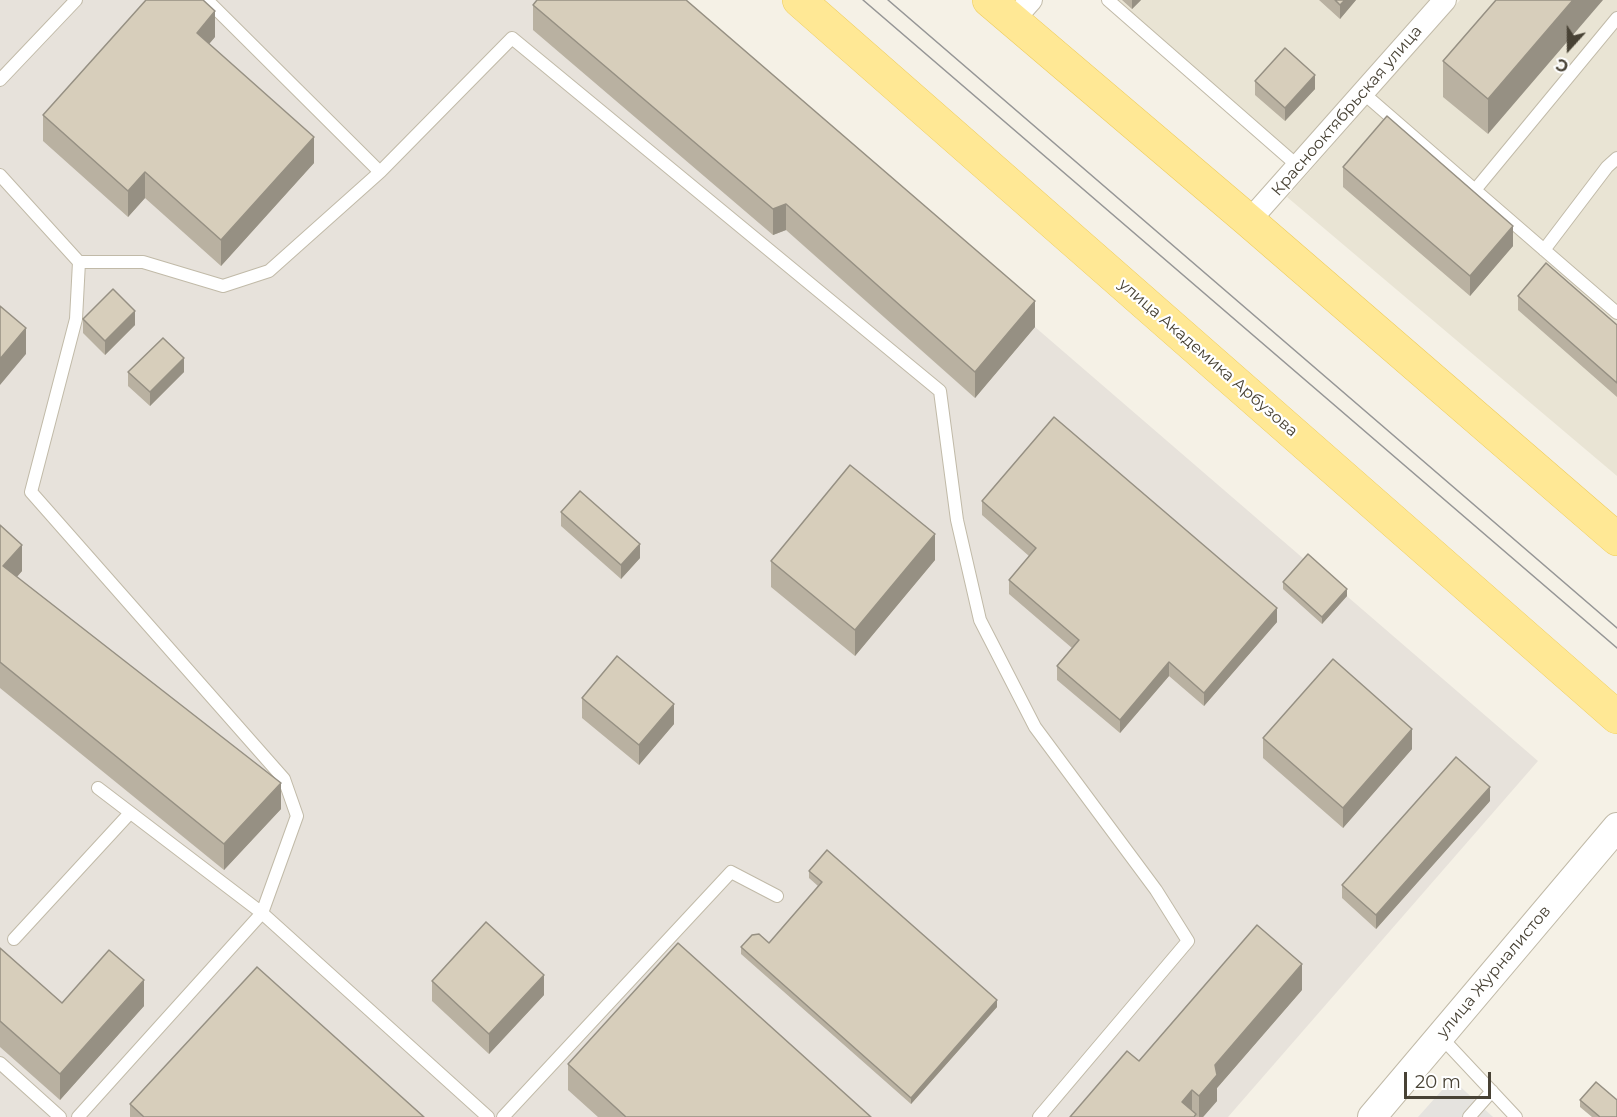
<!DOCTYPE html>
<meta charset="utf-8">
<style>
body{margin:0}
#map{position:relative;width:1617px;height:1117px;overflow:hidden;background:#f5f1e6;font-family:Montserrat,sans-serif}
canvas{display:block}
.north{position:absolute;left:1539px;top:18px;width:60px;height:60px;-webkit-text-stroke:4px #fff;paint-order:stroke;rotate:201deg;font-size:16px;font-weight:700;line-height:24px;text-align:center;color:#484235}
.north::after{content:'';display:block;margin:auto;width:21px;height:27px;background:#484235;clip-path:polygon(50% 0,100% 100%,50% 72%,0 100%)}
.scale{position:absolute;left:1404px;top:1072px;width:87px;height:27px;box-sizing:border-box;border:3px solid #484235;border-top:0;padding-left:8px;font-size:18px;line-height:21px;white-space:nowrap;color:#484235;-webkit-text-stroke:4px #fff;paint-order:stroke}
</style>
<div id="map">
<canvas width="1617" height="1117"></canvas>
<div class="north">С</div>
<div class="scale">20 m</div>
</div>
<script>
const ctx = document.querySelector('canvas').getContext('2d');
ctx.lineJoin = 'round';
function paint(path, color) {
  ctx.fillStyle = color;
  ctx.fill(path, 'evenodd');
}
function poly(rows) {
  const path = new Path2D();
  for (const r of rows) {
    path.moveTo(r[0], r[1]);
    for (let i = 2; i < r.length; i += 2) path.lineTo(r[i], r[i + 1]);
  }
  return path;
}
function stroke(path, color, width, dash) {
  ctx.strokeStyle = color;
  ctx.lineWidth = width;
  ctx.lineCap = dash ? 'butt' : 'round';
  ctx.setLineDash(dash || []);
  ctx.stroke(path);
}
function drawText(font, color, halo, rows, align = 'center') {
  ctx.font = font + ' Montserrat,sans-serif';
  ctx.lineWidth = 4.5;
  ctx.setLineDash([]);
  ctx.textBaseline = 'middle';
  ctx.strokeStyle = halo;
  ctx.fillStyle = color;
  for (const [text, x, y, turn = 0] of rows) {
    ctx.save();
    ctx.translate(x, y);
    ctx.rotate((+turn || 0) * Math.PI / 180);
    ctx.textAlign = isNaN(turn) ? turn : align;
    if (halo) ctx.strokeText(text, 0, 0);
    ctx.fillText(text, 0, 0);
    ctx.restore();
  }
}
const residential = poly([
 [1104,0,1446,0,1299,167],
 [1460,0,1617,0,1617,476,1287,197]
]);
const industrial = poly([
 [0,0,656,0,1538,761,1228,1117,0,1117]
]);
const parking = poly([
 [1452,1079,1493,1117,1418,1117]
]);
const service = poly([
 [207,0,380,172,512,38,940,391,957,520,980,620,1035,727,1156,890,1188,941,1039,1117],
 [1108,0,1299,167],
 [0,80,76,0],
 [1363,93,1617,313],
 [0,175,79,262,76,319,31,492,284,779,297,816,262,913,488,1117],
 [1475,190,1617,18],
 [1544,250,1607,167,1617,158],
 [79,262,143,262,223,286,269,271,380,172],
 [14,939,130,813],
 [1440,1036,1516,1117],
 [0,1063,60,1117],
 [78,1117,262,913,98,788],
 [503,1117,731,872,777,896],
 [1469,1117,1492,1091]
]);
const minor = poly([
 [1013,20,1031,0],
 [1249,221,1445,0]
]);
const tertiary = poly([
 [1372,1117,1617,827]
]);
const primary = poly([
 [799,0,1617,717],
 [989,0,1249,221,1617,539]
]);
const tram = poly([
 [863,0,1617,648],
 [888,0,1617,628]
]);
const wall = poly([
 [1122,0,1141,0,1132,9],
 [1319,0,1356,0,1340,19],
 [1496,0,1488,134,1443,97,1443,61],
 [533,5,1035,327,975,398,786,230,773,235,533,30],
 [215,37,209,44,314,163,221,266,145,198,128,217,43,141,43,115],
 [1255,81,1315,89,1285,121,1255,95],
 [1343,167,1513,246,1470,296,1343,187],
 [1518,296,1617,325,1617,397,1518,310],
 [83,319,135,325,105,355,83,333],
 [128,372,184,372,150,406,128,386],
 [982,501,1277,622,1204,706,1169,676,1120,733,1057,680,1057,666,1072,648,1009,594,1009,580,1029,556,982,515],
 [561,512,640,558,621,579,561,526],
 [0,525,22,571,17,577,281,809,224,870,0,688],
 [935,560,855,656,771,587,771,561],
 [1283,582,1347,596,1322,624,1283,589],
 [582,698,674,724,639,765,582,718],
 [1263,738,1412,749,1343,828,1263,758],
 [1490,801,1376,929,1342,898,1342,885],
 [809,871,997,1007,911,1104,741,954,741,947,769,943,818,886,809,878],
 [0,948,62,1003,144,1006,60,1100,0,1047],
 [432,981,544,995,489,1054,432,1001],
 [1302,990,1217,1088,1217,1101,1203,1117,1070,1117,1139,1061],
 [568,1064,871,1117,598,1117,568,1090],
 [1580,1100,1617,1117,1592,1117,1580,1107],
 [130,1104,424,1117,130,1117]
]);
const shadedWall = poly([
 [1132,0,1141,0,1132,9],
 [1345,0,1356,0,1340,19,1340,5],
 [1573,0,1603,0,1488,134,1488,99],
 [215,11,215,37,197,58,197,33],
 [1315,75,1315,89,1285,121,1285,108],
 [314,137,314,163,221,266,221,240],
 [145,172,145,198,128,217,128,191],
 [786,204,786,230,773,235,773,209],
 [1513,226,1513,246,1470,296,1470,276],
 [1035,301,1035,327,975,398,975,372],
 [135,311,135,325,105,355,105,341],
 [26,328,26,354,0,385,0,359],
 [184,358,184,372,150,406,150,392],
 [935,534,935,560,855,656,855,630],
 [640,544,640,558,621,579,621,565],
 [22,545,22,571,3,592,3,566],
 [1347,589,1347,596,1322,624,1322,617],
 [1277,608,1277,622,1204,706,1204,693],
 [1169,662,1169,676,1120,733,1120,720],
 [674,704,674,724,639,765,639,745],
 [1412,729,1412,749,1343,828,1343,808],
 [281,783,281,809,224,870,224,844],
 [1490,787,1490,801,1376,929,1376,915],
 [1302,964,1302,990,1217,1088,1217,1101,1203,1117,1199,1117,1199,1096,1215,1065],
 [544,975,544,995,489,1054,489,1034],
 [144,980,144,1006,60,1100,60,1074],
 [997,1000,997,1007,911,1104,911,1098],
 [1192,1090,1192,1116,1182,1102]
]);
const building = poly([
 [146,0,203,0,215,11,197,33,314,137,221,240,145,172,128,191,43,115,146,0],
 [537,0,686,0,1035,301,975,372,786,204,773,209,533,5,537,0],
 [1335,0,1345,0,1340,5,1335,0],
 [1496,0,1573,0,1488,99,1443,61,1496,0],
 [1285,48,1315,75,1285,108,1255,81,1285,48],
 [1387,116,1513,226,1470,276,1343,167,1387,116],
 [1546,263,1617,325,1617,383,1518,296,1546,263],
 [113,289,135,311,105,341,83,319,113,289],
 [0,306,26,328,0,359,0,306],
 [163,338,184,358,150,392,128,372,163,338],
 [1054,417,1277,608,1204,693,1169,662,1120,720,1057,666,1079,640,1009,580,1036,548,982,501,1054,417],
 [850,465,935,534,855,630,771,561,850,465],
 [580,491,640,544,621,565,561,512,580,491],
 [0,525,22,545,3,566,281,783,224,844,0,662,0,525],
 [1308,554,1347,589,1322,617,1283,582,1308,554],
 [617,656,674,704,639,745,582,698,617,656],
 [1333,659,1412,729,1343,808,1263,738,1333,659],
 [1456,757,1490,787,1376,915,1342,885,1456,757],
 [827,850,997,1000,911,1098,741,947,752,935,759,934,769,943,822,882,809,871,827,850],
 [486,922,544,975,489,1034,432,981,486,922],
 [1257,925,1302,964,1215,1065,1217,1075,1199,1096,1192,1090,1182,1102,1196,1114,1194,1117,1070,1117,1127,1051,1139,1061,1257,925],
 [678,943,871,1117,626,1117,568,1064,678,943],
 [0,948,62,1003,109,950,144,980,60,1074,0,1021,0,948],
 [257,967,424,1117,144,1117,130,1104,257,967],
 [1596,1082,1617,1100,1617,1117,1600,1117,1580,1100,1596,1082]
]);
const streetNames = [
 ["Краснооктябрьская улица",1347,111,-49],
 ["улица Академика Арбузова",1208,358,41],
 ["улица Журналистов",1494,972,-50]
];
paint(residential, '#e9e4d4');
paint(industrial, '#e7e2db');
paint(parking, '#e5e3df');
stroke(service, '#c1baa8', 14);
stroke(minor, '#c1baa8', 24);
stroke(tertiary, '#c1baa8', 30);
stroke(primary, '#eecc5b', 34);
stroke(service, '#fff', 12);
stroke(minor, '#fff', 22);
stroke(tertiary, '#fff', 28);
stroke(primary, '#ffe895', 33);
stroke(tram, '#969696', 1.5);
paint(wall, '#b9b1a1');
paint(shadedWall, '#969083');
paint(building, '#d7cebb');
stroke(building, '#969083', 1.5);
drawText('16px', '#484235', '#fff', streetNames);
</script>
